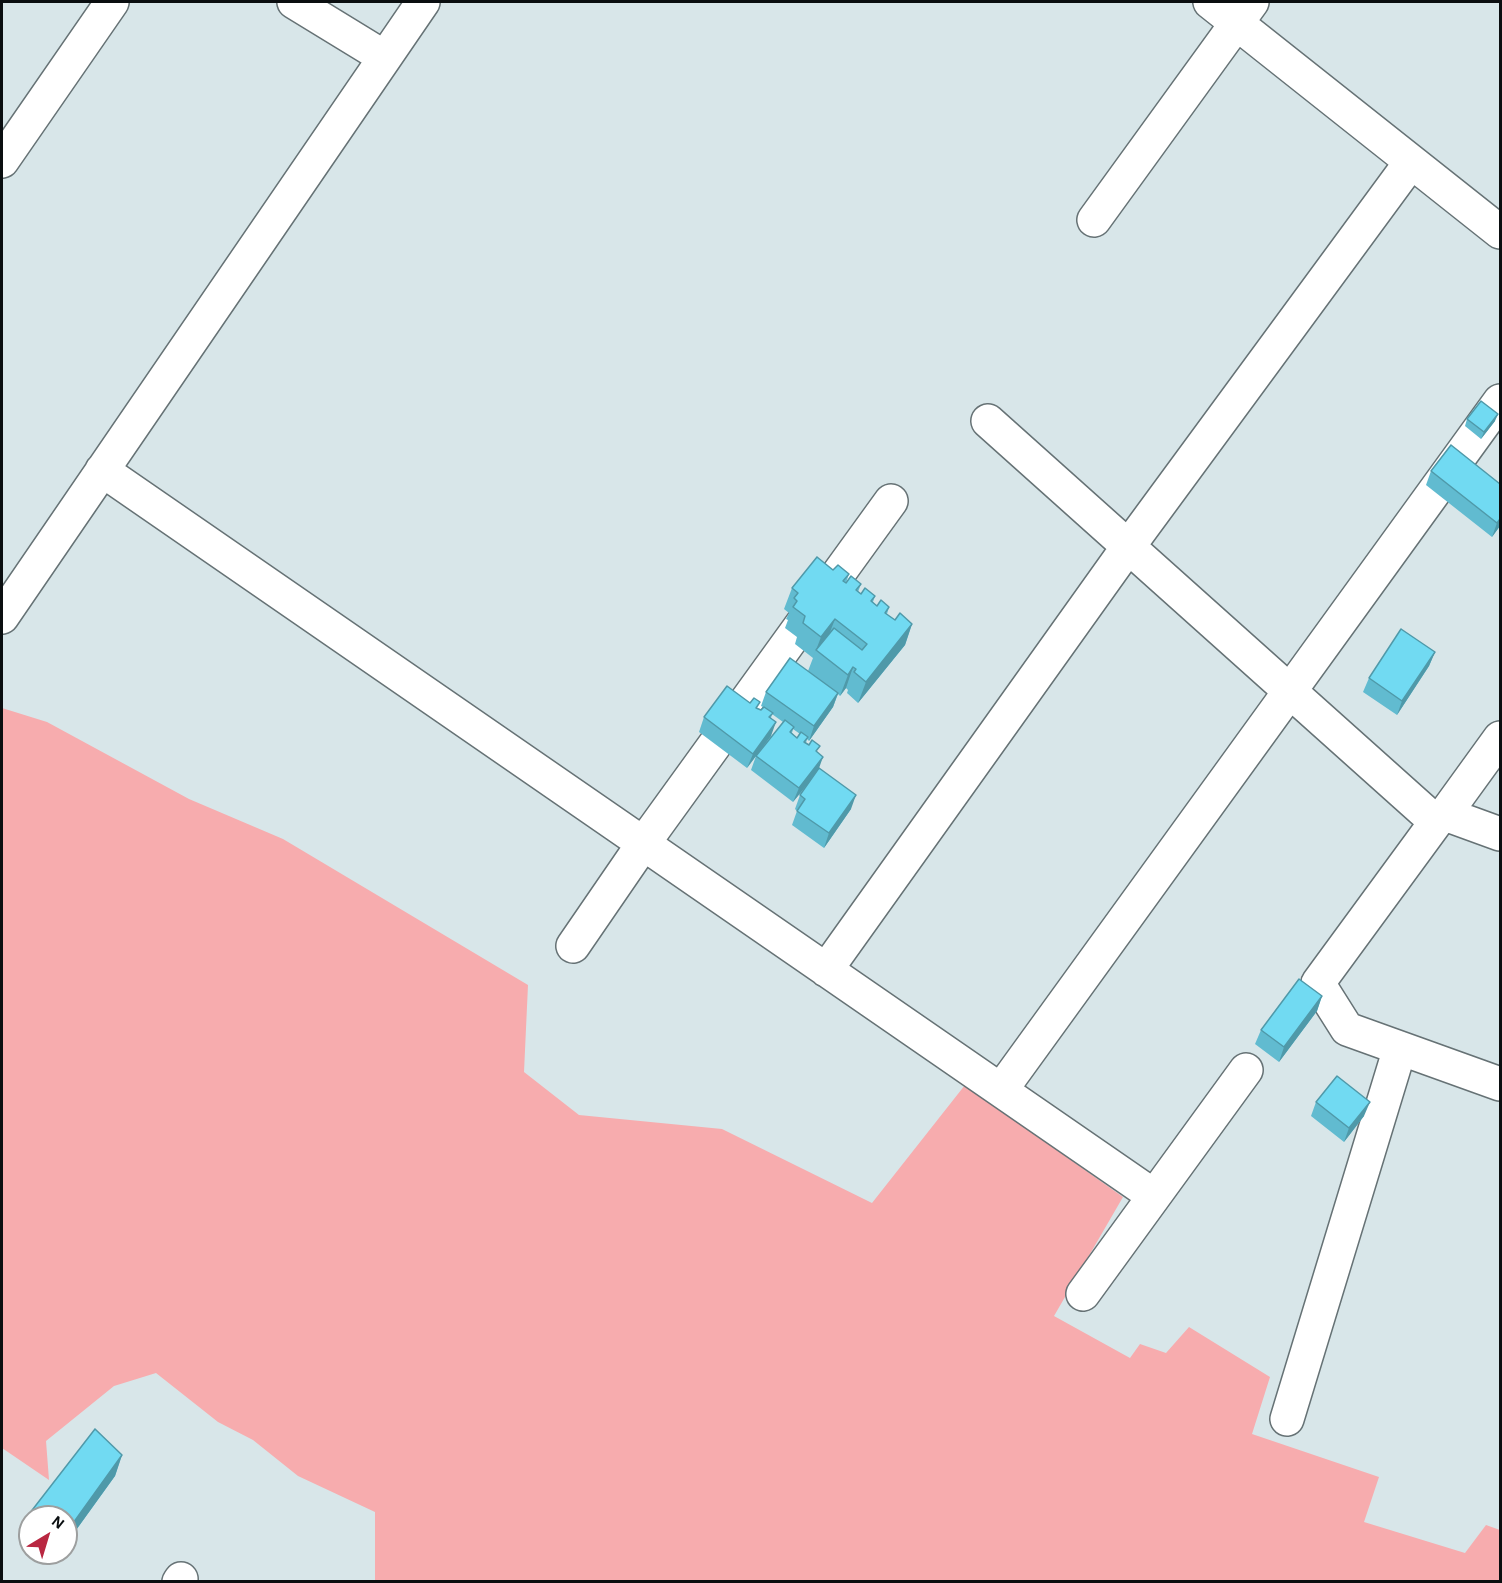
<!DOCTYPE html>
<style>
body{margin:0}
#map{position:relative;width:1502px;height:1583px;overflow:hidden;background:#d8e6e9;font-family:"Alegreya Sans",sans-serif}
canvas{display:block}
.frame{position:absolute;inset:0;border:3px solid #0a0e10;pointer-events:none}
.north{position:absolute;left:18px;top:1505px;width:60px;height:60px;box-sizing:border-box;background:#fff;border:2px solid #9d9f9f;border-radius:50%;rotate:38deg;font-size:16px;font-weight:700;line-height:24px;text-align:center;color:#0a0e10}
.north::after{content:'';display:block;margin:auto;width:21px;height:27px;background:#b92741;clip-path:polygon(50% 0,100% 100%,50% 72%,0 100%)}
</style>
<div id="map">
<canvas width="1502" height="1583"></canvas>
<div class="frame"></div>
<div class="north">N</div>
</div>
<script>
const ctx = document.querySelector('canvas').getContext('2d');
ctx.lineJoin = 'round';
function paint(path, color) {
  ctx.fillStyle = color;
  ctx.fill(path, 'evenodd');
}
function poly(rows) {
  const path = new Path2D();
  for (const r of rows) {
    path.moveTo(r[0], r[1]);
    for (let i = 2; i < r.length; i += 2) path.lineTo(r[i], r[i + 1]);
  }
  return path;
}
function stroke(path, color, width, dash) {
  ctx.strokeStyle = color;
  ctx.lineWidth = width;
  ctx.lineCap = dash ? 'butt' : 'round';
  ctx.setLineDash(dash || []);
  ctx.stroke(path);
}
const green = poly([
 [2,708,47,722,189,799,283,839,528,985,524,1072,579,1115,722,1129,872,1203,965,1085,1123,1197,1054,1316,1130,1358,1140,1344,1166,1353,1189,1327,1270,1377,1252,1434,1379,1477,1364,1522,1465,1553,1486,1525,1500,1530,1500,1581,375,1581,375,1512,298,1476,253,1440,218,1422,156,1373,114,1386,46,1441,49,1480,2,1448]
]);
const minor = poly([
 [294,2,384,57],
 [1210,2,1500,232],
 [2,161,112,2],
 [1094,220,1252,2],
 [988,421,1436,822],
 [102,470,1154,1196],
 [2,617,423,2],
 [1500,738,1445,814,1436,822,1318,983,1347,1029,1500,1084],
 [1445,814,1500,834],
 [573,946,643,844,891,501],
 [826,970,1128,547,1411,162],
 [1001,1090,1500,401],
 [1083,1294,1246,1070],
 [1287,1419,1400,1048],
 [179,1582,181,1579]
]);
const wall = poly([
 [1467,419,1495,421,1481,439,1465,426],
 [1451,445,1500,526,1492,537,1426,485,1431,471],
 [833,570,849,574,846,583,861,584,858,592,861,594,875,596,873,602,877,606,889,607,887,614,895,620,912,624,905,645,858,703,847,693,848,690,846,688,840,696,838,694,833,707,809,741,807,739,806,743,818,753,818,769,851,809,824,848,792,825,797,811,795,809,800,795,807,785,793,802,751,770,756,756,783,722,772,714,771,718,771,736,747,768,699,732,704,717,757,708,761,710,763,707,761,706,766,692,808,671,813,658,795,644,797,637,785,628,788,620,786,619,789,613,784,609,792,588],
 [793,729,800,734,797,738,792,733],
 [1435,652,1429,666,1397,715,1363,692,1369,678],
 [1322,996,1317,1011,1279,1062,1255,1044,1261,1030],
 [1316,1102,1364,1116,1344,1142,1311,1116],
 [122,1455,115,1476,66,1544,66,1517,30,1517,30,1547,19,1539,26,1518],
 [38,1553,59,1553,52,1563]
]);
const shadedWall = poly([
 [1498,414,1495,421,1481,439,1484,432],
 [1500,519,1500,526,1492,537,1497,523],
 [835,619,827,640,816,650,813,658,821,637],
 [912,624,905,645,858,703,866,682],
 [1435,652,1429,666,1397,715,1402,701],
 [853,667,846,688,840,696,848,675],
 [838,693,833,707,809,741,814,726],
 [776,722,771,736,747,768,753,754],
 [823,757,818,771,793,802,799,788],
 [856,795,851,809,824,848,829,833],
 [1322,996,1317,1011,1279,1062,1284,1047],
 [1370,1102,1364,1116,1344,1142,1349,1128],
 [122,1455,115,1476,66,1544,66,1533],
 [56,1553,59,1553,52,1563]
]);
const building = poly([
 [1481,401,1498,414,1484,432,1467,419,1481,401],
 [1451,445,1500,484,1500,519,1497,523,1431,471,1451,445],
 [817,557,833,570,838,565,849,574,843,581,846,583,851,576,861,584,856,590,861,594,865,588,875,596,871,601,877,606,881,600,889,607,885,613,895,620,900,613,912,624,866,682,854,672,856,669,853,667,848,675,816,650,834,628,862,650,867,644,835,619,821,637,803,623,805,616,793,607,797,601,794,598,798,593,792,588,817,557],
 [1401,629,1435,652,1402,701,1369,678,1401,629],
 [790,658,838,693,814,726,766,692,790,658],
 [727,686,750,703,754,698,760,702,756,708,761,710,764,707,773,713,769,717,776,722,753,754,704,717,727,686],
 [785,720,794,727,790,732,797,738,801,732,808,737,804,742,809,745,812,740,820,746,816,751,823,757,799,788,756,756,785,720],
 [819,768,856,795,829,833,797,811,805,799,800,795,819,768],
 [1299,979,1322,996,1284,1047,1261,1030,1299,979],
 [1337,1076,1370,1102,1349,1128,1316,1102,1337,1076],
 [95,1429,122,1455,66,1533,66,1517,30,1517,30,1521,26,1518,95,1429]
]);
paint(green, '#f7acae');
stroke(minor, '#667275', 36);
stroke(minor, '#fff', 33);
paint(wall, '#61bbd0');
paint(shadedWall, '#4f99a9');
paint(building, '#71daf2');
stroke(building, '#4f99a9', 1.5);
</script>
